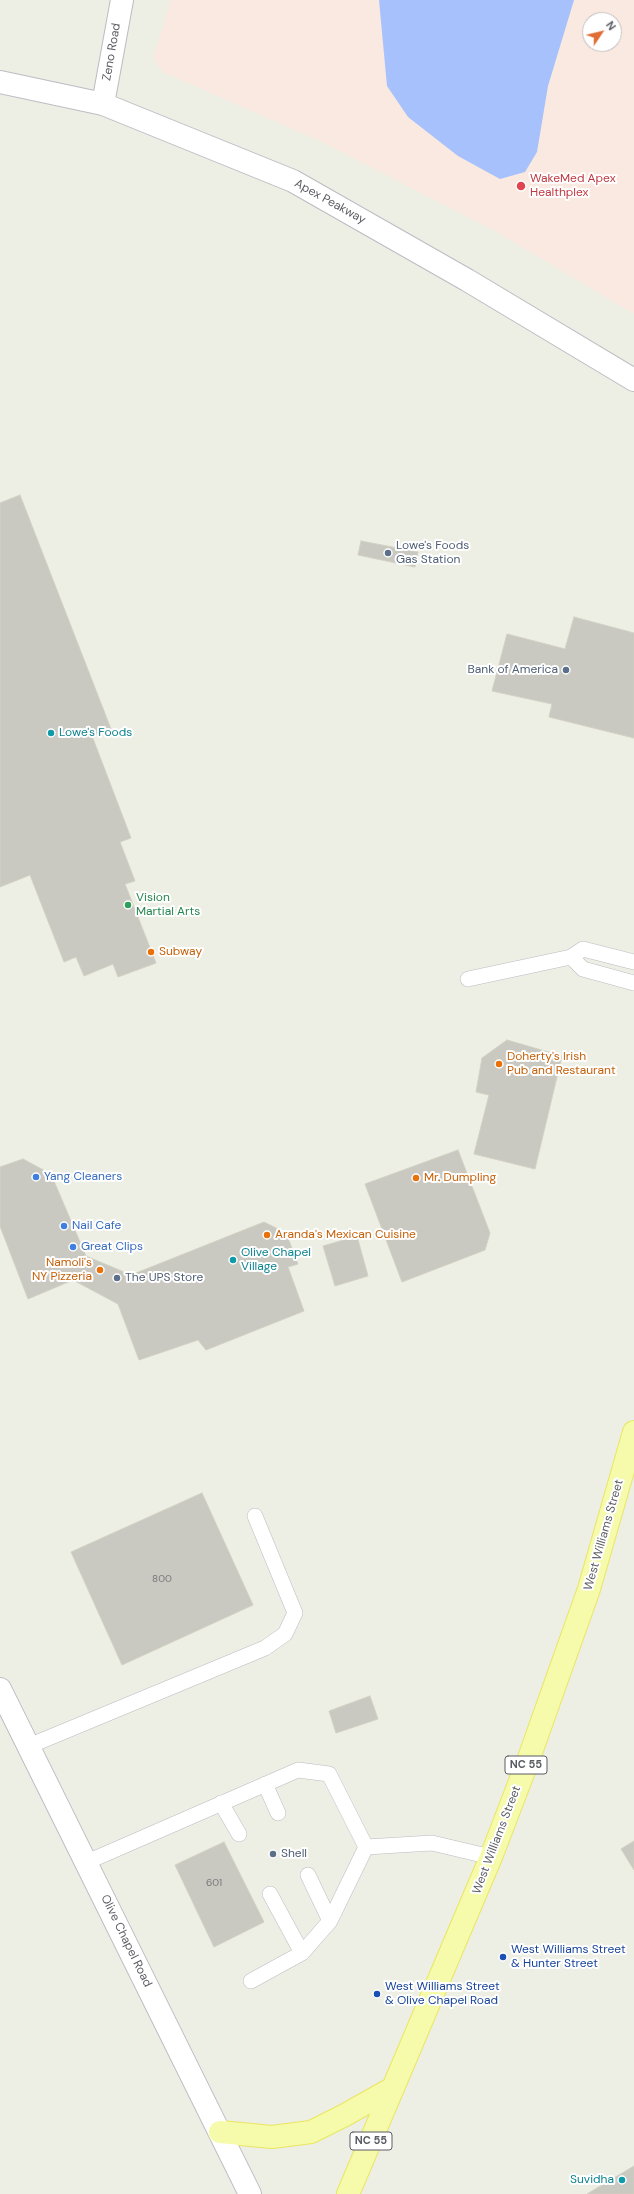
<!DOCTYPE html>
<style>
body{margin:0}
#map{position:relative;width:634px;height:2194px;overflow:hidden;background:#edeee4;font-family:"DM Sans",sans-serif}
canvas{display:block}
.north{position:absolute;left:582px;top:12px;width:40px;height:40px;box-sizing:border-box;background:#fff;border:1px solid #bebec1;border-radius:50%;rotate:55deg;font-size:11px;font-weight:700;line-height:16px;text-align:center;color:#5c5d64}
.north::after{content:'';display:block;margin:auto;width:14px;height:18px;background:#e16d36;clip-path:polygon(50% 0,100% 100%,50% 72%,0 100%)}
</style>
<div id="map">
<canvas width="634" height="2194"></canvas>
<div class="north">N</div>
</div>
<script>
const ctx = document.querySelector('canvas').getContext('2d');
ctx.lineJoin = 'round';
function paint(path, color) {
  ctx.fillStyle = color;
  ctx.fill(path, 'evenodd');
}
function poly(rows) {
  const path = new Path2D();
  for (const r of rows) {
    path.moveTo(r[0], r[1]);
    for (let i = 2; i < r.length; i += 2) path.lineTo(r[i], r[i + 1]);
  }
  return path;
}
function stroke(path, color, width, dash) {
  ctx.strokeStyle = color;
  ctx.lineWidth = width;
  ctx.lineCap = dash ? 'butt' : 'round';
  ctx.setLineDash(dash || []);
  ctx.stroke(path);
}
function drawText(font, color, halo, rows, align = 'center') {
  ctx.font = font + ' "DM Sans",sans-serif';
  ctx.lineWidth = 4;
  ctx.setLineDash([]);
  ctx.textBaseline = 'middle';
  ctx.strokeStyle = halo;
  ctx.fillStyle = color;
  for (const [text, x, y, turn = 0] of rows) {
    ctx.save();
    ctx.translate(x, y);
    ctx.rotate((+turn || 0) * Math.PI / 180);
    ctx.textAlign = isNaN(turn) ? turn : align;
    if (halo) ctx.strokeText(text, 0, 0);
    ctx.fillText(text, 0, 0);
    ctx.restore();
  }
}
const medical = poly([
 [171,0,634,0,634,314,495,231,322,142,163,72,153,58],
 [590,20,614,20,614,44,590,44]
]);
const water = poly([
 [379,0,574,0,548,86,537,152,525,172,500,179,458,156,408,117,387,86]
]);
const building = poly([
 [20,495,111,729,92,736,131,838,120,842,135,881,125,884,156,963,118,977,113,964,84,976,76,957,64,962,30,875,0,887,0,503,20,495],
 [361,541,418,552,415,567,358,555,361,541],
 [574,617,634,633,634,738,549,717,552,704,492,691,507,634,565,649,574,617],
 [507,1040,562,1056,535,1169,474,1154,489,1095,476,1092,482,1058,507,1040],
 [458,1150,490,1233,485,1250,402,1282,365,1184,458,1150],
 [23,1159,51,1174,86,1256,131,1275,264,1222,286,1233,298,1264,288,1267,304,1311,206,1350,198,1340,139,1360,118,1304,73,1280,28,1299,0,1226,0,1167,23,1159],
 [357,1236,368,1276,335,1286,323,1246,357,1236],
 [202,1493,253,1605,122,1665,71,1552,202,1493],
 [370,1696,378,1719,336,1733,329,1711,370,1696],
 [634,1841,634,1870,621,1849,634,1841],
 [224,1842,264,1922,214,1947,175,1865,224,1842],
 [634,2166,634,2194,587,2194,634,2166]
]);
const service = poly([
 [571,957,583,969,634,983],
 [468,979,571,957,583,949,634,962],
 [29,1746,265,1648,285,1634,295,1613,255,1516],
 [265,1784,278,1813],
 [221,1803,239,1834],
 [87,1862,298,1770,329,1774,366,1847],
 [308,1875,330,1921],
 [270,1894,302,1953],
 [251,1981,302,1953,330,1921,366,1847,432,1843,491,1857]
]);
const tertiary = poly([
 [103,104,122,0]
]);
const secondary = poly([
 [0,82,103,104,293,181,467,280,634,380],
 [0,1689,250,2194]
]);
const primary = poly([
 [220,2132,272,2137,311,2132,345,2115,393,2088],
 [348,2194,491,1857,529,1758,589,1589,634,1432]
]);
const markers = [
 [521,186,5,"#e0444e"],
 [388,553,4,"#5c6f8a"],
 [566,670,4,"#5c6f8a"],
 [51,733,4,"#0f9aa8"],
 [128,905,4,"#2e9e5b"],
 [151,952,4,"#e8710a"],
 [499,1064,4,"#e8710a"],
 [36,1177,4,"#3f7fe0"],
 [416,1178,4,"#e8710a"],
 [64,1226,4,"#3f7fe0"],
 [267,1235,4,"#e8710a"],
 [73,1247,4,"#3f7fe0"],
 [233,1260,4,"#0f9aa8"],
 [100,1270,4,"#e8710a"],
 [117,1278,4,"#5c6f8a"],
 [273,1854,4,"#5c6f8a"],
 [503,1957,4,"#1a4fb4"],
 [377,1994,4,"#1a4fb4"],
 [622,2180,4,"#0f9aa8"]
];
const numberNames = [
 ["800",162,1579],
 ["601",214,1883]
];
const shields = [
 [526,1765,42],
 [371,2141,42]
];
const shieldNames = [
 ["NC 55",526,1765],
 ["NC 55",371,2141]
];
const streetNames = [
 ["Zeno Road",112,52,-80],
 ["Apex Peakway",330,202,29],
 ["West Williams Street",604,1535,-74],
 ["West Williams Street",497,1840,-69],
 ["Olive Chapel Road",126,1941,64]
];
const healthNames = [
 ["WakeMed Apex",530,179],
 ["Healthplex",530,193]
];
const serviceNames = [
 ["Lowe's Foods",396,546],
 ["Gas Station",396,560],
 ["Bank of America",558,670,"right"],
 ["The UPS Store",125,1278],
 ["Shell",281,1854]
];
const cultureNames = [
 ["Lowe's Foods",59,733],
 ["Olive Chapel",241,1253],
 ["Village",241,1267],
 ["Suvidha",614,2180,"right"]
];
const leisureNames = [
 ["Vision",136,898],
 ["Martial Arts",136,912]
];
const foodNames = [
 ["Subway",159,952],
 ["Doherty's Irish",507,1057],
 ["Pub and Restaurant",507,1071],
 ["Mr. Dumpling",424,1178],
 ["Aranda's Mexican Cuisine",275,1235],
 ["Namoli's",92,1263,"right"],
 ["NY Pizzeria",92,1277,"right"]
];
const shopNames = [
 ["Yang Cleaners",44,1177],
 ["Nail Cafe",72,1226],
 ["Great Clips",81,1247]
];
const transitNames = [
 ["West Williams Street",511,1950],
 ["& Hunter Street",511,1964],
 ["West Williams Street",385,1987],
 ["& Olive Chapel Road",385,2001]
];
paint(medical, '#fae9e0');
paint(water, '#a6c1fb');
paint(building, '#c9c8c1');
stroke(building, '#d2d1c2', 1);
stroke(service, '#bbbcc2', 16);
stroke(tertiary, '#bbbcc2', 24);
stroke(secondary, '#bcbdc4', 24);
stroke(primary, '#ebe65f', 24);
stroke(service, '#fff', 15);
stroke(tertiary, '#fff', 22);
stroke(secondary, '#fff', 22);
stroke(primary, '#f5fbab', 22);
for (const [x, y, r, color] of markers) {
  const dot = new Path2D();
  dot.arc(x, y, r, 0, 2 * Math.PI);
  ctx.fillStyle = color;
  ctx.fill(dot);
  stroke(dot, '#fff', 1.5);
}
drawText('10px', '#77787b', null, numberNames);
for (const [x, y, w] of shields) {
  const box = new Path2D();
  box.roundRect(x - w / 2, y - 9, w, 18, 3);
  ctx.fillStyle = '#fff';
  ctx.fill(box);
  stroke(box, '#5c5d64', 1);
}
drawText('bold 11px', '#5c5d64', null, shieldNames);
drawText('12px', '#5c5d64', '#fff', streetNames);
drawText('12px', '#be3a42', '#fff', healthNames, 'left');
drawText('12px', '#4e5e75', '#fff', serviceNames, 'left');
drawText('12px', '#0d838f', '#fff', cultureNames, 'left');
drawText('12px', '#27864d', '#fff', leisureNames, 'left');
drawText('12px', '#c56008', '#fff', foodNames, 'left');
drawText('12px', '#366cbe', '#fff', shopNames, 'left');
drawText('12px', '#164399', '#fff', transitNames, 'left');
</script>
